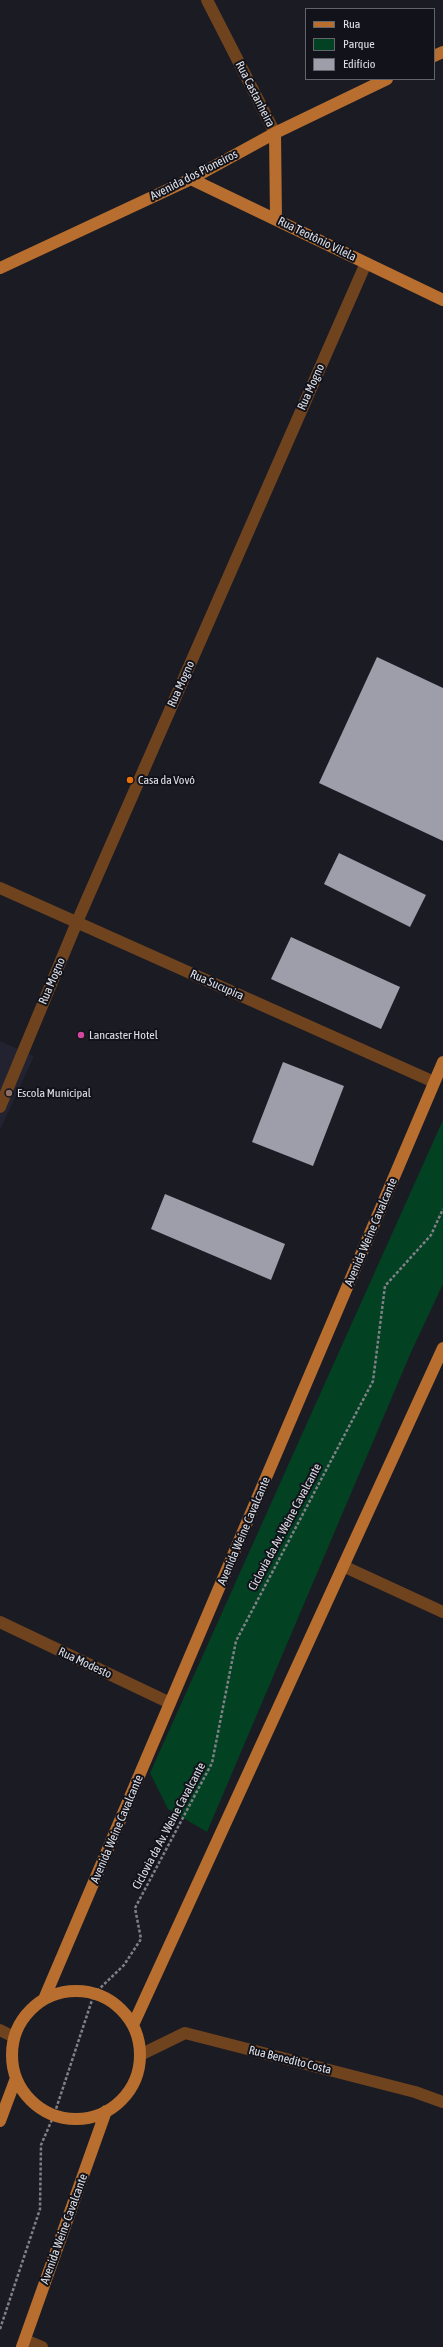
<!DOCTYPE html>
<meta charset="utf-8">
<style>
body{margin:0}
#map{position:relative;width:443px;height:2347px;overflow:hidden;background:#1b1b24;font-family:"Asap Condensed",sans-serif}
canvas{display:block}
.legend{position:absolute;left:305px;top:8px;width:130px;height:72px;box-sizing:border-box;background:#12121b;border:1px solid #64646c;margin:0;padding:5px 7px;list-style:none;font-size:12px;color:#dfe0e6}
.legend li{display:flex;align-items:center;gap:8px;height:20px}
.legend b{width:20px;border:1px solid #64646c}
</style>
<div id="map">
<canvas width="443" height="2347"></canvas>
<ul class="legend">
<li><b style="height:5px;background:#b76e2f"></b>Rua</li>
<li><b style="height:11px;background:#024121"></b>Parque</li>
<li><b style="height:11px;background:#9e9eaa"></b>Edifício</li>
</ul>
</div>
<script>
const ctx = document.querySelector('canvas').getContext('2d');
ctx.lineJoin = 'round';
function paint(path, color) {
  ctx.fillStyle = color;
  ctx.fill(path, 'evenodd');
}
function poly(rows) {
  const path = new Path2D();
  for (const r of rows) {
    if (r.length === 3) {
      path.moveTo(r[0] + r[2], r[1]);
      path.arc(r[0], r[1], r[2], 0, 2 * Math.PI);
      continue;
    }
    path.moveTo(r[0], r[1]);
    for (let i = 2; i < r.length; i += 2) path.lineTo(r[i], r[i + 1]);
  }
  return path;
}
function stroke(path, color, width, dash) {
  ctx.strokeStyle = color;
  ctx.lineWidth = width;
  ctx.lineCap = dash ? 'butt' : 'round';
  ctx.setLineDash(dash || []);
  ctx.stroke(path);
}
function drawText(font, color, halo, rows, align = 'center') {
  ctx.font = font + ' "Asap Condensed",sans-serif';
  ctx.lineWidth = 4;
  ctx.setLineDash([]);
  ctx.textBaseline = 'middle';
  ctx.strokeStyle = halo;
  ctx.fillStyle = color;
  for (const [text, x, y, turn = 0] of rows) {
    ctx.save();
    ctx.translate(x, y);
    ctx.rotate((+turn || 0) * Math.PI / 180);
    ctx.textAlign = isNaN(turn) ? turn : align;
    if (halo) ctx.strokeText(text, 0, 0);
    ctx.fillText(text, 0, 0);
    ctx.restore();
  }
}
const built = poly([
 [0,1041,34,1056,0,1130]
]);
const green = poly([
 [443,1120,443,1284,412,1350,207,1832,168,1809,150,1773]
]);
const building = poly([
 [377,657,443,688,443,841,319,783],
 [339,853,426,895,410,927,324,884],
 [291,937,400,987,381,1029,271,979],
 [283,1062,344,1086,313,1166,252,1142],
 [165,1194,285,1244,271,1280,151,1229]
]);
const path = poly([
 [0,2329,40,2209,41,2145,54,2115,94,1994,124,1965,141,1939,135,1908,212,1763,236,1641,373,1381,385,1286,431,1235,443,1209]
]);
const minor = poly([
 [207,0,275,133],
 [0,888,434,1082],
 [0,1107,77,922,366,263],
 [343,1566,443,1612],
 [0,1622,170,1703],
 [0,2030,14,2037],
 [140,2055,185,2033,415,2092,443,2102],
 [25,2340,42,2347]
]);
const major = poly([
 [434,56,443,52],
 [275,133,276,219],
 [191,179,443,300],
 [0,268,191,179,275,133,387,79],
 [76,2055,64],
 [44,1999,443,1062],
 [133,2025,443,1348],
 [0,2121,16,2078],
 [22,2347,106,2111]
]);
const markers = [
 [130,780,4,"#e8710a"],
 [81,1035,4,"#d1479c"],
 [9,1093,4,"#8d6e63"]
];
const streetNames = [
 ["Rua Castanheira",255,94,63],
 ["Avenida dos Pioneiros",194,175,-27],
 ["Rua Teotônio Vilela",317,239,26],
 ["Rua Mogno",311,387,-66],
 ["Rua Mogno",181,684,-66],
 ["Rua Mogno",52,981,-67],
 ["Rua Sucupira",217,985,24],
 ["Avenida Weine Cavalcante",371,1232,-67],
 ["Ciclovia da Av. Weine Cavalcante",285,1527,-62],
 ["Avenida Weine Cavalcante",244,1531,-67],
 ["Rua Modesto",85,1663,25],
 ["Ciclovia da Av. Weine Cavalcante",169,1826,-62],
 ["Avenida Weine Cavalcante",117,1829,-67],
 ["Rua Benedito Costa",290,2060,14],
 ["Avenida Weine Cavalcante",64,2229,-70]
];
const poiNames = [
 ["Casa da Vovó",138,780],
 ["Lancaster Hotel",89,1035],
 ["Escola Municipal",17,1093]
];
paint(built, '#222231');
paint(green, '#024121');
paint(building, '#9e9eaa');
stroke(path, '#808088', 2.5, [3, 2]);
stroke(minor, '#6f431e', 12);
stroke(major, '#b76e2f', 12);
for (const [x, y, r, color] of markers) {
  const dot = new Path2D();
  dot.arc(x, y, r, 0, 2 * Math.PI);
  ctx.fillStyle = color;
  ctx.fill(dot);
  stroke(dot, '#12121b', 1.5);
}
drawText('12px', '#dfe0e6', '#12121b', streetNames);
drawText('12px', '#dfe0e6', '#12121b', poiNames, 'left');
</script>
